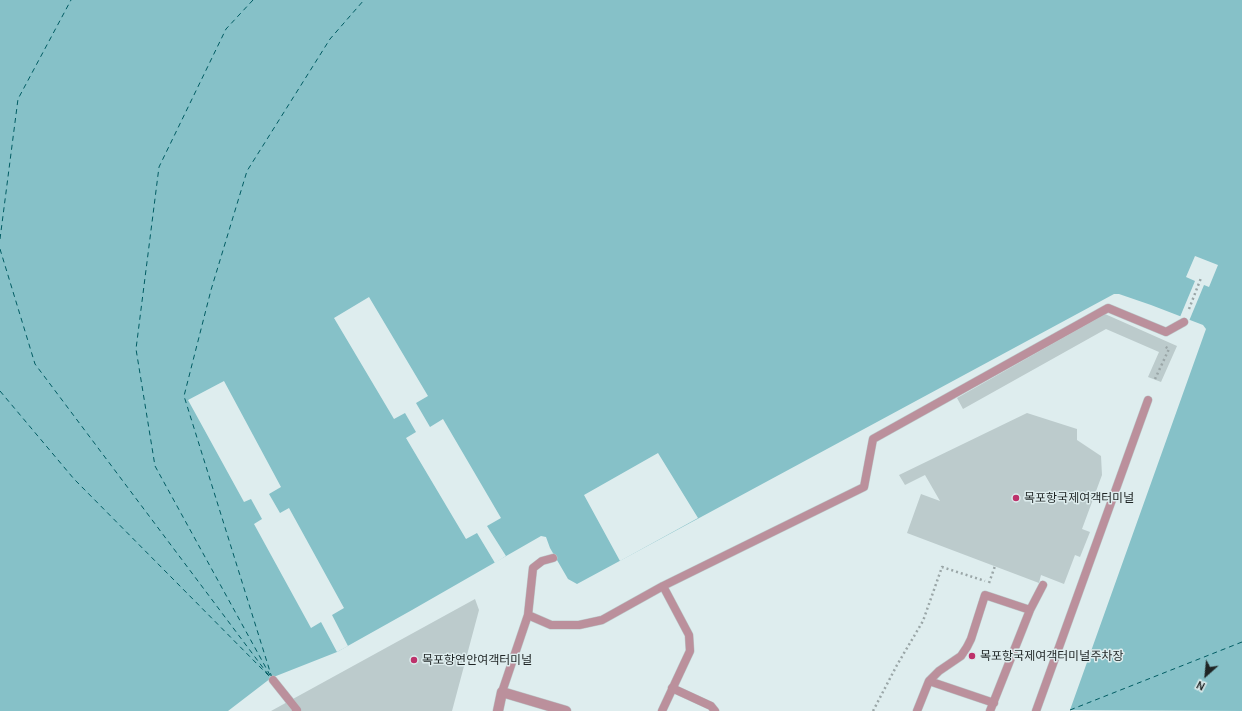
<!DOCTYPE html>
<meta charset="utf-8">
<style>
body{margin:0}
#map{position:relative;width:1242px;height:711px;overflow:hidden;background:#deedee;font-family:Cabin,sans-serif}
canvas{display:block}
.north{position:absolute;left:1186px;top:655px;width:40px;height:40px;-webkit-text-stroke:3px #deedee;paint-order:stroke;rotate:207deg;font-size:11px;font-weight:700;line-height:16px;text-align:center;color:#1f2525}
.north::after{content:'';display:block;margin:auto;width:14px;height:18px;background:#1f2525;clip-path:polygon(50% 0,100% 100%,50% 72%,0 100%)}
</style>
<div id="map">
<canvas width="1242" height="711"></canvas>
<div class="north">N</div>
</div>
<script>
const ctx = document.querySelector('canvas').getContext('2d');
ctx.lineJoin = 'round';
function paint(path, color) {
  ctx.fillStyle = color;
  ctx.fill(path, 'evenodd');
}
function poly(rows) {
  const path = new Path2D();
  for (const r of rows) {
    path.moveTo(r[0], r[1]);
    for (let i = 2; i < r.length; i += 2) path.lineTo(r[i], r[i + 1]);
  }
  return path;
}
function stroke(path, color, width, dash) {
  ctx.strokeStyle = color;
  ctx.lineWidth = width;
  ctx.lineCap = dash ? 'butt' : 'round';
  ctx.setLineDash(dash || []);
  ctx.stroke(path);
}
function drawText(font, color, halo, rows, align = 'center') {
  ctx.font = font + ' Cabin,"Noto Sans KR",sans-serif';
  ctx.lineWidth = 3;
  ctx.setLineDash([]);
  ctx.textBaseline = 'middle';
  ctx.strokeStyle = halo;
  ctx.fillStyle = color;
  for (const [text, x, y, turn = 0] of rows) {
    ctx.save();
    ctx.translate(x, y);
    ctx.rotate((+turn || 0) * Math.PI / 180);
    ctx.textAlign = isNaN(turn) ? turn : align;
    if (halo) ctx.strokeText(text, 0, 0);
    ctx.fillText(text, 0, 0);
    ctx.restore();
  }
}
const water = poly([
 [0,0,1242,0,1242,711,1070,710,1206,329,1203,325,1151,305,1119,294,1114,294,577,584,568,579,550,548,546,537,541,536,412,610,337,652,271,678,228,711,0,711]
]);
const pier = poly([
 [1195,256,1218,265,1209,287,1204,285,1189,321,1180,317,1195,281,1186,277],
 [369,297,428,396,416,403,430,427,443,419,501,518,487,526,506,556,495,563,477,533,466,539,406,438,416,432,405,413,394,419,334,318],
 [224,381,281,487,269,494,280,513,289,508,344,608,332,615,348,646,337,652,321,622,311,628,254,524,262,519,251,499,244,502,188,400],
 [658,453,698,518,620,561,584,495]
]);
const ferry = poly([
 [253,0,226,29,159,167,136,349,155,466,271,677],
 [0,239,18,99,71,0],
 [0,249,35,364,270,677],
 [0,391,74,479,271,678],
 [272,678,184,396,211,290,247,171,330,39,364,0],
 [1070,710,1242,642]
]);
const building = poly([
 [1105,314,1177,346,1161,382,1148,377,1159,352,1106,329,963,409,957,398],
 [1027,413,1077,429,1077,440,1101,456,1102,475,1082,529,1090,532,1080,557,1075,555,1064,584,1041,575,1039,583,907,533,921,494,940,501,925,475,905,485,899,475],
 [475,599,479,610,452,711,271,711]
]);
const path = poly([
 [1189,309,1201,278],
 [1155,379,1169,349,1164,346],
 [989,583,995,566],
 [873,711,897,665,923,621,942,567,985,581]
]);
const lane = poly([
 [528,615,551,625,579,625,602,620,663,586,864,487,873,439,1108,308,1166,332,1184,322],
 [273,680,297,710,296,711],
 [929,681,994,703],
 [672,688,711,706,715,711],
 [502,692,528,615,533,568,542,561,553,558],
 [662,711,690,651,689,635,663,586],
 [917,711,929,681,939,671,961,656,967,647,971,639,985,595,1030,610],
 [990,711,1030,610,1043,585],
 [1036,711,1148,400]
]);
const street = poly([
 [498,711,502,692,566,711]
]);
const markers = [
 [1016,498,4,"#bd326b"],
 [972,656,4,"#bd326b"],
 [414,660,4,"#bd326b"]
];
const poiNames = [
 ["목포항국제여객터미널",1024,498],
 ["목포항국제여객터미널주차장",980,656],
 ["목포항연안여객터미널",422,660]
];
paint(water, '#86c1c8');
paint(pier, '#deedee');
stroke(ferry, '#015c63', 1, [5, 4]);
paint(building, '#bccbcc');
stroke(lane, '#bcc9ca', 9);
stroke(street, '#bcc9ca', 11);
stroke(path, '#9aa6a7', 2.5, [2, 3]);
stroke(lane, '#bb909c', 8);
stroke(street, '#bb909c', 10);
for (const [x, y, r, color] of markers) {
  const dot = new Path2D();
  dot.arc(x, y, r, 0, 2 * Math.PI);
  ctx.fillStyle = color;
  ctx.fill(dot);
  stroke(dot, '#deedee', 1.5);
}
drawText('12px', '#1f2525', '#deedee', poiNames, 'left');
</script>
